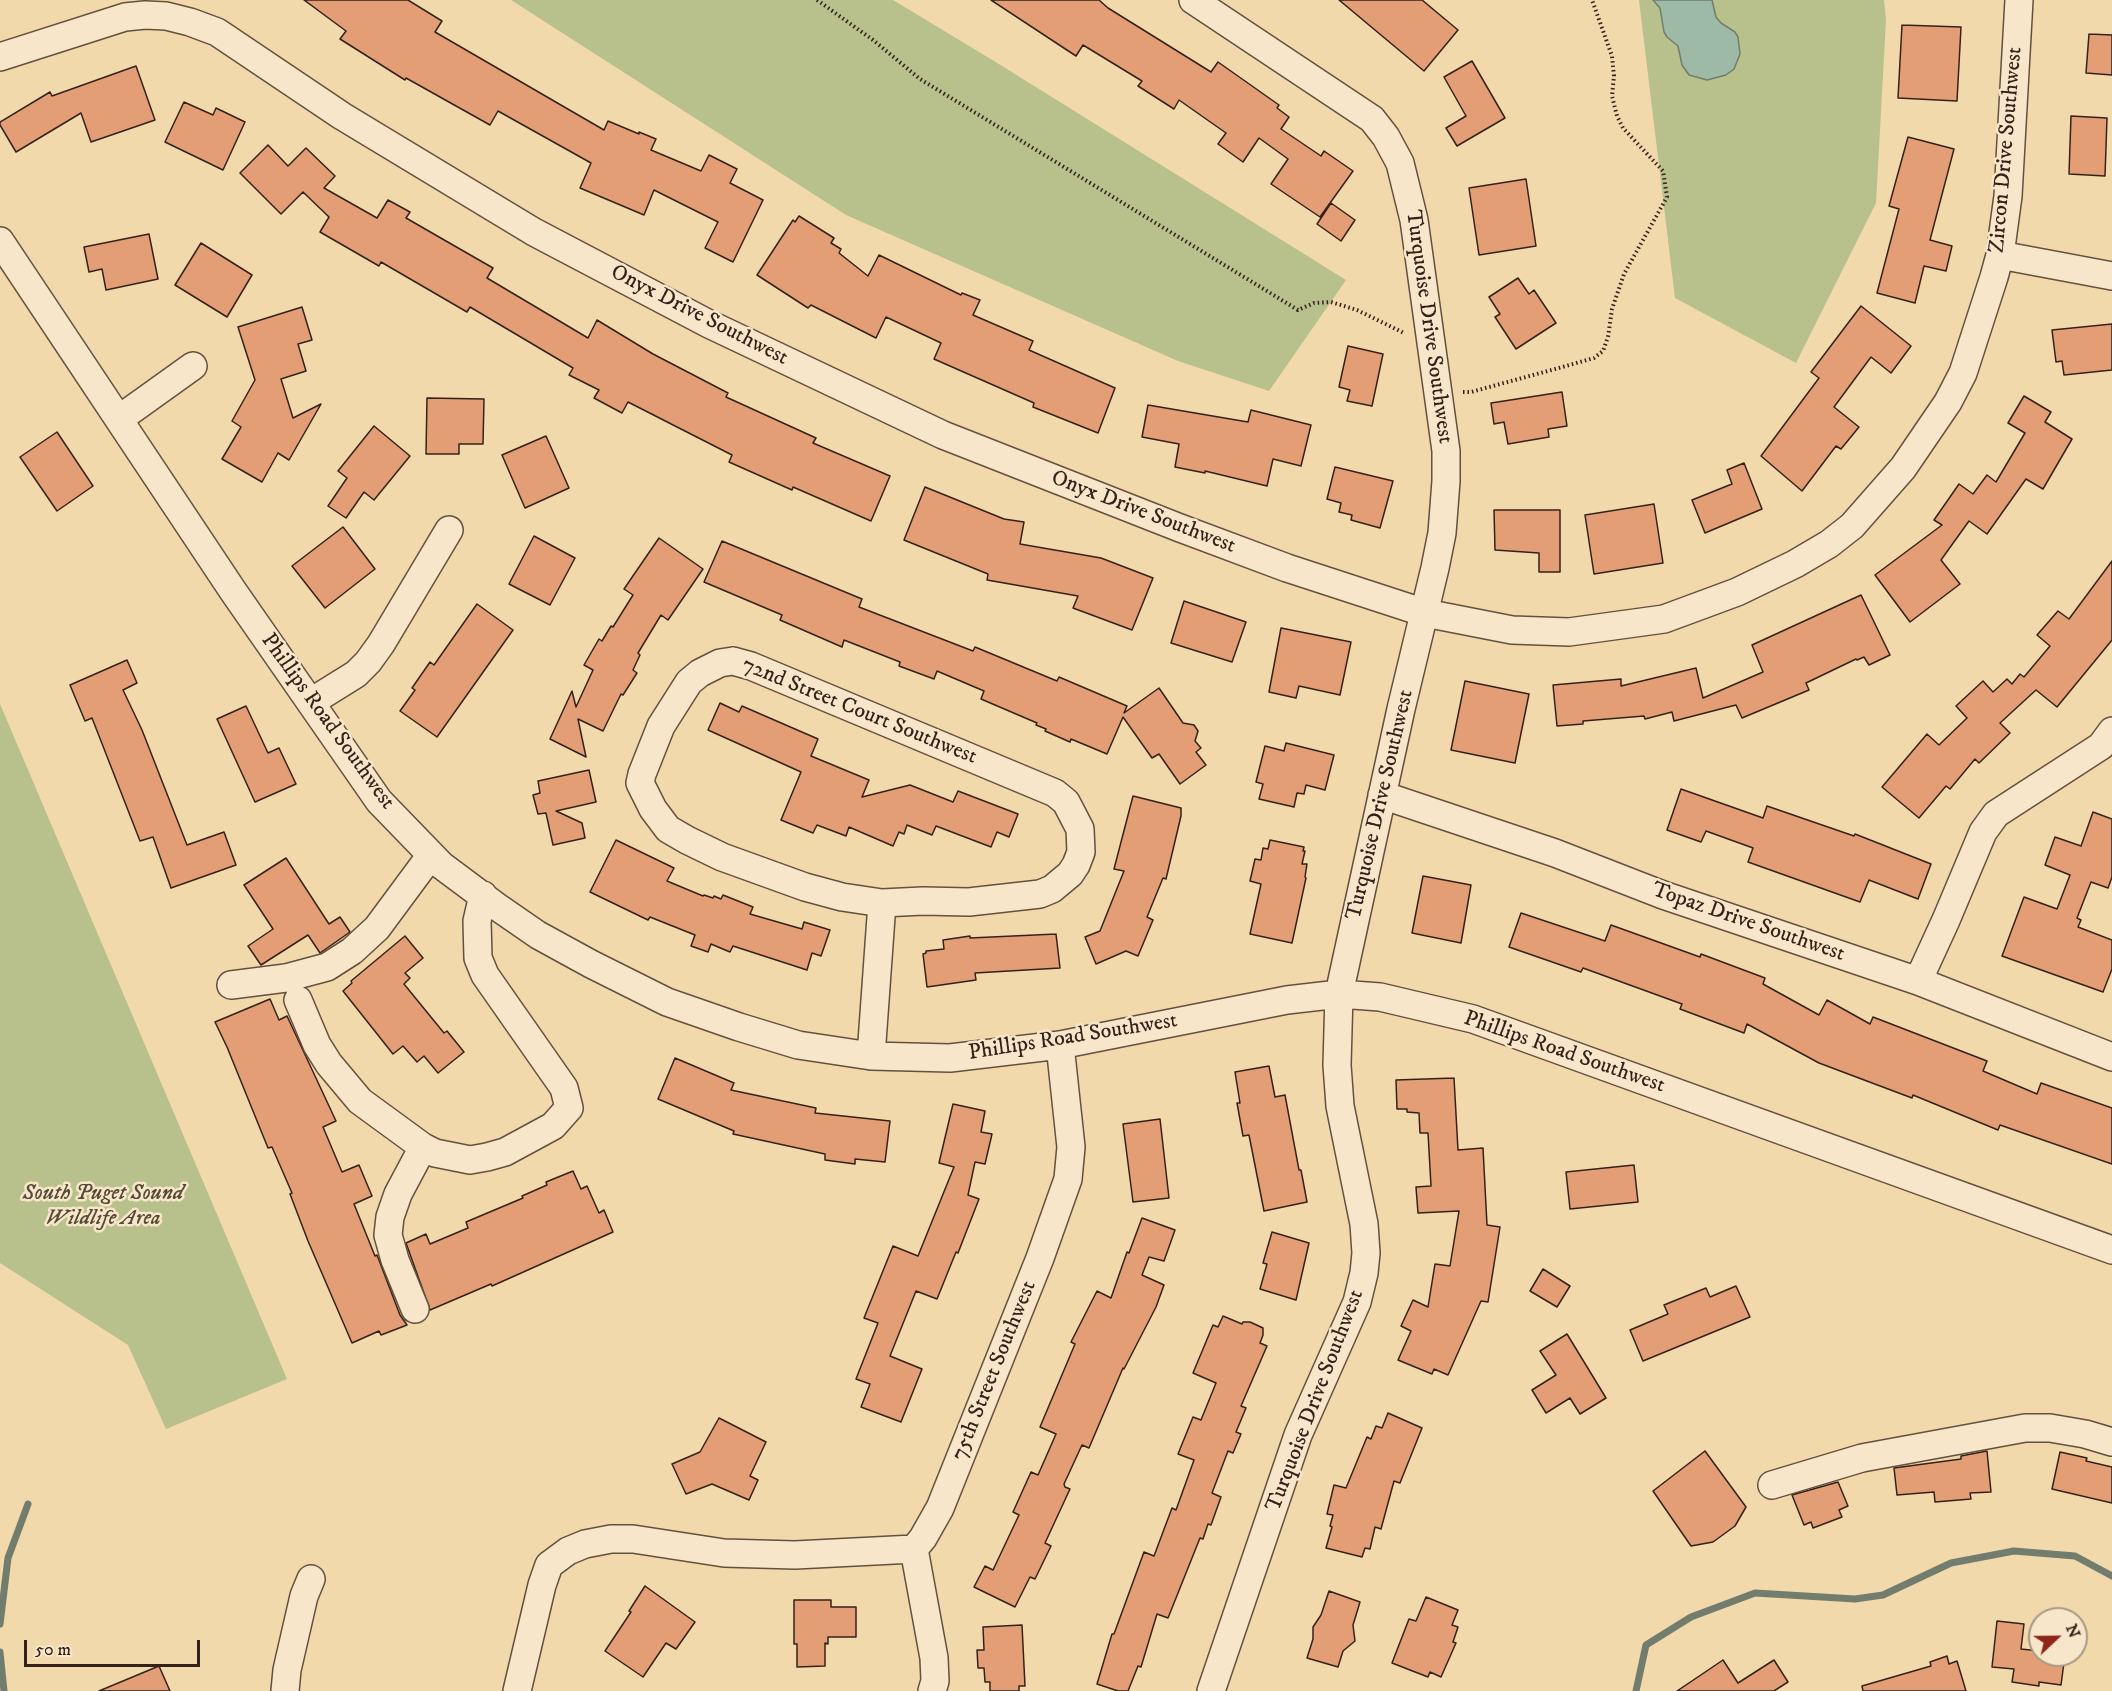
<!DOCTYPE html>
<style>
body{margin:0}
#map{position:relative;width:2112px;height:1691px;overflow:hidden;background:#f2d9ac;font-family:"IM FELL DW Pica",serif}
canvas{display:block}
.north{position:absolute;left:2028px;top:1607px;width:60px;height:60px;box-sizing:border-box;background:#f7e6c9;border:2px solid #a99883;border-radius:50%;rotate:68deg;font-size:16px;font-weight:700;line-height:24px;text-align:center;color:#34221a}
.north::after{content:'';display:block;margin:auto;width:21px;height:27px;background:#8f2418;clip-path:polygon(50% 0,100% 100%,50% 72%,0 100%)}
.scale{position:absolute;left:24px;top:1640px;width:176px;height:27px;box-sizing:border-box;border:3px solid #34221a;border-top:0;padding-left:8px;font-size:18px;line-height:21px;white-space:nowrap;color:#34221a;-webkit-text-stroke:4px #f7e6c9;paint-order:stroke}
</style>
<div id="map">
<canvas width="2112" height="1691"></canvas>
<div class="north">N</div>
<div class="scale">50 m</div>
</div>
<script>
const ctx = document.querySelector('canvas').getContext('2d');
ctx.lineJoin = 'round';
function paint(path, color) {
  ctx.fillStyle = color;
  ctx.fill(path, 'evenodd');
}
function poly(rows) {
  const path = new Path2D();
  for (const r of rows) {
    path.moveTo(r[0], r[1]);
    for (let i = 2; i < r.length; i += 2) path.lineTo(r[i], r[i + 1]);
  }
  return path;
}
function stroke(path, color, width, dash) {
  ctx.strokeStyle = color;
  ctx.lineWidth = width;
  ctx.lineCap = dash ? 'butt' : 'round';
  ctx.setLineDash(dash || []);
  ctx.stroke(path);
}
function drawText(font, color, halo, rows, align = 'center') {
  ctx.font = font + ' "IM FELL DW Pica",serif';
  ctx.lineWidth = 5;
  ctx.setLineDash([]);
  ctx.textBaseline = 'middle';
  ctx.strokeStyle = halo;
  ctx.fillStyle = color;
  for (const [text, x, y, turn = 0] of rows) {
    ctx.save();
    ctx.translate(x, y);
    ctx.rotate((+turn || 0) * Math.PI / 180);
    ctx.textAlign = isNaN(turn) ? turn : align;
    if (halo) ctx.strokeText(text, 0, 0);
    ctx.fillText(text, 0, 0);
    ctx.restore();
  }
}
const green = poly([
 [511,0,893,0,994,61,1346,280,1269,391,1178,361,846,215],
 [1639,0,1884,0,1886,20,1876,203,1796,363,1675,298],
 [0,704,287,1379,166,1429,128,1345,0,1263]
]);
const water = poly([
 [1653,0,1712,0,1716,17,1721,23,1735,32,1738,37,1740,54,1734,69,1726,75,1707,80,1689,75,1682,65,1678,46,1667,37,1664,32,1660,8,1653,0]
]);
const stream = poly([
 [0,1624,8,1558,28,1504],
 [0,1652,4,1691],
 [1636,1691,1646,1645,1691,1617,1755,1593,1855,1599,1883,1595,1951,1563,2014,1551,2075,1556,2112,1576]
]);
const building = poly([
 [304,0,408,0,442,21,435,32,604,130,608,121,639,134,639,132,656,139,651,150,701,171,709,155,737,169,730,183,763,200,733,262,705,248,718,222,654,190,644,215,580,188,591,163,498,111,490,125,406,78,405,80,340,39,346,31,304,0],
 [991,0,1099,0,1108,8,1211,72,1218,62,1279,105,1277,108,1289,117,1281,129,1321,156,1324,151,1353,171,1320,217,1271,184,1288,159,1259,138,1243,162,1218,144,1226,133,1179,100,1174,109,1138,86,1142,81,1083,45,1076,56,991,0],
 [1339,0,1422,0,1458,30,1424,71,1339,0],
 [1902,25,1961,27,1957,101,1898,98,1902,25],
 [2089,34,2112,35,2112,75,2086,73,2089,34],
 [1472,61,1505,118,1457,146,1446,128,1466,116,1444,77,1472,61],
 [136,66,155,120,91,142,81,113,16,152,0,125,0,122,50,92,52,96,136,66],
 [184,102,213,115,216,108,245,122,223,170,165,142,184,102],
 [2071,116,2107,118,2105,176,2069,174,2071,116],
 [1908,137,1954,149,1930,240,1952,246,1946,271,1924,266,1915,303,1877,293,1899,209,1889,206,1908,137],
 [268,145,288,166,306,148,335,176,324,188,377,218,388,200,410,212,406,218,493,268,487,278,588,338,597,320,653,354,728,393,726,397,816,438,813,443,890,476,871,521,793,487,792,490,729,462,732,455,628,402,622,413,594,398,599,390,569,375,573,368,470,307,467,312,381,262,379,266,320,232,329,217,303,192,281,214,240,173,268,145],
 [1526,179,1536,246,1479,255,1469,188,1526,179],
 [1331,203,1355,220,1341,241,1317,224,1331,203],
 [799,216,834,238,831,243,841,249,839,253,868,276,879,255,961,295,962,293,980,300,973,315,1033,341,1029,350,1115,388,1098,433,1033,407,1034,403,934,359,941,343,886,317,876,338,811,305,808,308,757,275,793,220,795,222,799,216],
 [149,234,158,279,106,290,102,269,89,272,84,247,149,234],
 [201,243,252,275,227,317,175,285,201,243],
 [1518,278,1529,294,1534,290,1556,323,1516,349,1495,317,1500,314,1489,297,1518,278],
 [1861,306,1911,346,1891,373,1871,357,1834,407,1859,427,1841,449,1836,446,1802,491,1761,456,1819,378,1811,372,1861,306],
 [302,307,312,340,298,344,306,371,281,379,293,418,321,404,289,460,278,453,262,482,222,459,241,427,232,421,255,380,238,327,302,307],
 [2112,324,2112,370,2064,375,2062,361,2056,362,2052,330,2112,324],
 [1348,346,1383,354,1372,406,1347,401,1350,390,1339,387,1348,346],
 [1562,392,1567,426,1548,429,1549,437,1508,444,1504,422,1494,424,1491,403,1562,392],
 [2024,396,2051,412,2045,422,2072,439,2043,489,2026,479,1987,534,1969,521,1941,560,1960,584,1910,622,1875,575,1942,525,1934,520,1959,484,1973,494,1987,475,1996,482,2025,433,2008,423,2024,396],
 [427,398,484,399,483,444,459,444,459,454,426,454,427,398],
 [1148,405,1248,422,1251,410,1311,425,1301,466,1273,459,1267,486,1205,471,1205,473,1175,467,1179,444,1142,437,1148,405],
 [374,426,410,456,374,500,364,492,346,518,328,506,347,478,338,471,374,426],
 [57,432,93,486,57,511,20,457,57,432],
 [546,436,569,488,525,508,502,455,546,436],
 [1744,463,1762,509,1705,533,1692,500,1732,484,1727,470,1744,463],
 [1335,467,1393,481,1380,528,1351,520,1352,515,1339,512,1341,503,1327,499,1335,467],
 [925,487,1004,519,1024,522,1020,544,1101,558,1153,578,1132,630,1073,608,1078,596,987,580,988,574,904,540,925,487],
 [1654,504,1663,563,1594,574,1585,515,1654,504],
 [1494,510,1560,510,1560,572,1539,572,1539,553,1495,550,1494,510],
 [343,527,375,569,325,608,292,566,343,527],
 [534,536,575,558,550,605,509,584,534,536],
 [659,538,703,569,668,620,661,615,638,653,640,655,633,670,637,673,623,695,621,694,603,731,578,719,586,757,550,739,572,691,576,707,593,670,584,665,599,639,602,641,611,626,613,627,633,595,624,589,659,538],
 [722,541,862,599,859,607,973,651,975,647,1057,681,1059,677,1127,706,1124,713,1159,688,1183,723,1194,725,1198,731,1195,741,1201,748,1196,752,1206,765,1180,784,1159,754,1152,758,1123,717,1107,754,1071,739,1070,742,1045,731,1046,729,1036,725,1037,723,981,699,984,691,937,671,934,679,899,666,900,662,844,640,842,647,780,620,782,615,704,582,722,541],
 [2112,561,2112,640,2057,707,2036,690,2000,723,2010,733,1979,763,1975,759,1950,789,1946,786,1919,818,1882,787,1927,734,1939,745,1967,718,1956,706,1983,681,1993,692,2007,679,2012,684,2020,674,2024,677,2050,646,2037,635,2058,611,2069,619,2112,561],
 [1861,595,1890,655,1869,665,1864,657,1857,660,1856,659,1806,683,1809,690,1742,718,1736,705,1674,721,1672,712,1645,719,1644,716,1583,721,1583,724,1557,726,1553,685,1621,679,1621,686,1696,668,1703,698,1763,672,1752,645,1861,595],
 [1184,601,1246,622,1232,662,1171,643,1184,601],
 [477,604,513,630,437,737,400,711,415,690,412,688,430,662,434,665,477,604],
 [1281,628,1351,642,1340,695,1299,686,1296,698,1269,692,1281,628],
 [127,660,137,683,123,690,142,730,187,845,224,832,236,865,171,888,153,837,140,841,92,718,85,721,70,685,127,660],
 [1465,681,1529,694,1515,763,1451,750,1465,681],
 [720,703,739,712,742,706,818,739,811,756,869,780,862,797,910,785,953,802,958,791,1018,814,1009,837,997,832,991,847,936,826,932,835,907,825,904,834,899,832,893,846,849,827,846,836,817,825,813,833,781,820,801,772,708,730,720,703],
 [246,706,268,753,279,748,296,784,255,802,217,719,246,706],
 [1286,743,1334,755,1325,790,1306,785,1304,794,1297,793,1294,807,1259,799,1263,784,1256,782,1265,746,1284,751,1286,743],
 [589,770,596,802,556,811,582,823,585,838,553,845,546,813,538,814,533,795,540,793,538,781,589,770],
 [1681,789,1763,818,1767,806,1854,836,1855,834,1931,864,1918,899,1869,880,1860,902,1748,862,1753,848,1706,831,1701,842,1667,830,1681,789],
 [1133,796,1181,808,1181,816,1166,879,1163,878,1147,917,1153,920,1138,956,1126,951,1096,964,1085,937,1100,931,1124,871,1114,869,1133,796],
 [2093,812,2112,819,2112,877,2108,888,2091,882,2077,918,2081,920,2078,927,2112,940,2112,969,2103,992,2002,956,2024,897,2057,909,2070,875,2045,865,2055,837,2081,846,2093,812],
 [616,840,674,868,667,881,703,896,704,895,713,898,714,896,721,899,723,895,753,907,750,914,802,929,804,922,830,930,821,956,812,953,807,970,733,946,730,952,711,944,708,952,691,946,695,935,650,917,648,920,590,892,616,840],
 [1270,840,1304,847,1303,851,1305,851,1302,864,1307,864,1305,877,1306,878,1292,943,1250,934,1261,884,1250,881,1255,859,1261,860,1263,848,1268,849,1270,840],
 [286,858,329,924,340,917,350,932,320,953,308,935,261,965,248,946,273,929,244,885,286,858],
 [1423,876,1471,885,1461,943,1412,933,1423,876],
 [1521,913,1605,941,1611,925,1700,957,1701,954,1765,978,1763,984,1819,1015,1827,1000,1870,1024,1873,1017,1987,1061,1983,1071,2037,1094,2041,1083,2112,1108,2112,1164,2000,1125,1998,1130,1913,1095,1912,1098,1819,1063,1747,1024,1744,1033,1680,1009,1682,1004,1583,968,1581,972,1509,947,1521,913],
 [1056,934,1060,968,975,973,976,980,927,987,923,954,926,953,926,951,944,949,943,940,970,936,970,938,1056,934],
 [405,936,423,958,405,973,410,978,404,984,444,1033,447,1031,464,1052,438,1073,424,1056,417,1062,403,1046,393,1054,343,991,352,983,351,981,405,936],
 [270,999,279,1020,287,1016,336,1121,323,1127,342,1172,359,1165,372,1196,354,1204,375,1256,377,1255,400,1315,407,1325,381,1335,379,1331,352,1343,308,1241,290,1194,292,1193,272,1147,268,1148,227,1047,215,1022,270,999],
 [675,1058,734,1083,731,1090,816,1108,815,1113,890,1121,885,1162,855,1159,855,1164,825,1160,825,1154,733,1134,734,1131,658,1099,675,1058],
 [1269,1066,1275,1097,1285,1095,1299,1170,1301,1170,1307,1202,1264,1211,1249,1135,1243,1136,1237,1103,1240,1103,1235,1072,1269,1066],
 [1454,1078,1458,1150,1483,1148,1487,1225,1500,1227,1488,1302,1481,1301,1448,1375,1434,1369,1432,1374,1398,1360,1411,1331,1401,1326,1413,1300,1428,1307,1435,1264,1450,1266,1459,1211,1418,1213,1416,1187,1431,1186,1428,1133,1420,1133,1419,1113,1407,1112,1407,1109,1397,1109,1396,1080,1454,1078],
 [953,1104,985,1111,981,1132,992,1134,985,1164,975,1162,968,1195,979,1199,958,1253,956,1252,937,1299,916,1291,890,1356,922,1369,901,1422,861,1407,870,1384,856,1379,878,1323,864,1318,893,1246,918,1256,954,1167,939,1163,953,1104],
 [1160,1119,1169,1198,1133,1202,1123,1124,1160,1119],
 [1634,1165,1638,1202,1570,1209,1566,1172,1634,1165],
 [573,1171,581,1189,587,1186,599,1213,604,1210,613,1232,492,1286,491,1284,430,1310,406,1243,426,1234,430,1244,468,1228,466,1222,523,1198,522,1196,547,1185,546,1182,573,1171],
 [1142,1218,1175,1230,1164,1261,1149,1257,1142,1275,1164,1285,1156,1307,1124,1369,1123,1368,1089,1448,1082,1445,1064,1484,1065,1487,1070,1489,1045,1543,1051,1546,1035,1579,1030,1577,1015,1607,974,1587,985,1566,993,1570,1019,1515,1013,1512,1031,1472,1038,1475,1056,1434,1040,1427,1075,1344,1071,1342,1097,1291,1111,1298,1127,1252,1129,1253,1142,1218],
 [1272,1232,1309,1243,1296,1300,1260,1289,1267,1264,1263,1263,1272,1232],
 [1543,1269,1570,1286,1557,1307,1530,1291,1543,1269],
 [1736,1286,1750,1317,1643,1361,1630,1330,1668,1314,1664,1305,1706,1288,1710,1297,1736,1286],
 [1223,1316,1242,1324,1243,1322,1250,1322,1263,1328,1263,1335,1260,1343,1267,1346,1241,1406,1246,1408,1236,1432,1241,1434,1233,1453,1228,1451,1212,1493,1221,1497,1211,1525,1208,1524,1203,1539,1200,1538,1168,1618,1157,1614,1141,1667,1138,1666,1128,1691,1118,1691,1097,1684,1112,1634,1114,1634,1144,1552,1154,1556,1172,1508,1176,1510,1194,1460,1178,1454,1193,1417,1201,1420,1216,1383,1193,1373,1213,1325,1218,1327,1223,1316],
 [1567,1334,1606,1398,1580,1414,1570,1398,1546,1413,1532,1390,1556,1375,1540,1351,1567,1334],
 [1388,1413,1422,1428,1400,1483,1394,1481,1381,1529,1375,1527,1370,1549,1365,1548,1362,1557,1326,1548,1332,1527,1330,1526,1333,1515,1327,1514,1334,1485,1346,1488,1367,1437,1371,1439,1376,1426,1382,1428,1388,1413],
 [719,1418,766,1442,750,1476,758,1480,749,1500,712,1484,686,1494,672,1464,700,1452,719,1418],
 [1705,1451,1746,1507,1735,1526,1713,1542,1691,1546,1653,1491,1705,1451],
 [1987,1451,1991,1492,1970,1493,1971,1499,1935,1502,1934,1492,1897,1495,1894,1468,1961,1459,1961,1456,1987,1451],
 [2060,1452,2087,1458,2086,1461,2112,1467,2112,1503,2052,1489,2060,1452],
 [1838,1482,1848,1506,1839,1510,1842,1517,1813,1528,1811,1522,1804,1525,1792,1495,1838,1482],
 [645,1586,695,1622,676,1649,666,1643,643,1677,605,1651,631,1612,629,1611,645,1586],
 [1329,1591,1360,1602,1353,1625,1355,1641,1343,1651,1338,1667,1307,1658,1313,1639,1313,1627,1321,1615,1329,1591],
 [1426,1597,1458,1610,1452,1625,1458,1627,1453,1642,1456,1643,1441,1677,1430,1672,1428,1677,1392,1663,1409,1619,1416,1621,1426,1597],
 [794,1600,831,1600,831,1607,856,1607,856,1637,828,1637,828,1644,825,1643,825,1666,797,1667,797,1644,794,1644,794,1600],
 [1997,1621,2024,1624,2021,1649,2040,1651,2040,1655,2065,1655,2061,1685,2039,1682,2039,1686,2012,1682,2014,1669,1992,1667,1997,1621],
 [1022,1625,1025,1686,1019,1686,1019,1691,990,1691,990,1682,985,1682,984,1668,978,1668,977,1650,984,1650,983,1627,1022,1625],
 [1947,1656,1949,1664,1957,1661,1966,1691,1863,1691,1862,1686,1931,1666,1930,1662,1947,1656],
 [1723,1660,1738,1683,1774,1660,1788,1682,1774,1691,1677,1691,1723,1660],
 [159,1666,170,1691,99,1691,159,1666]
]);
const path = poly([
 [817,0,873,40,920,79,1298,310,1314,303,1331,302,1357,310,1404,333],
 [1463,392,1471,392,1566,366,1594,358,1603,351,1608,337,1612,309,1624,274,1667,197,1663,171,1623,128,1617,116,1612,96,1614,76,1612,56,1592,0]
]);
const minor = poly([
 [1193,0,1372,119,1386,137,1400,163,1414,220,1446,451,1446,481,1442,533,1435,568,1401,709,1339,994,1337,1065,1340,1106,1364,1224,1366,1253,1364,1273,1357,1302,1298,1435,1211,1691],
 [0,57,125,17,145,15,166,16,190,22,217,32,342,116,534,232,709,324,943,435,1180,528,1287,568,1425,613,1512,630,1569,632,1664,619,1737,592,1795,564,1829,544,1852,526,1903,468,1948,402,1963,373,1994,277,2000,255,2008,196,2019,0],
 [0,241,233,591,379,801,441,865,496,906,538,935,591,964,667,1002,739,1027,798,1045,871,1056,950,1058,1060,1045,1287,1000,1339,994,1380,997,1473,1019,2112,1250],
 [2000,255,2112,276],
 [119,419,193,366],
 [733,661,751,666,1055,793,1066,802,1080,829,1081,852,1076,865,1070,874,1052,889,1040,894,969,902,923,901,882,903,842,897,805,887,722,857,687,840,668,829,653,809,640,783,642,774,661,726,689,682,700,673,720,663,733,661],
 [311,702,356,674,368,662,381,644,449,530],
 [1382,795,1555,853,1663,895,1918,981,2112,1057],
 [1918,981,1946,920,1983,832,1996,814,2101,746,2112,731],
 [231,985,286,978,327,967,352,951,377,928,431,855],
 [298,1000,317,1045,329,1064,360,1101,423,1147,435,1153,470,1160,487,1157,505,1152,553,1126,569,1108,564,1088,485,975,478,958,477,921,483,895],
 [871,1056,882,903],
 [415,1309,395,1260,388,1235,390,1217,398,1194,423,1147],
 [1772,1485,1862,1458,2025,1428,2050,1428,2085,1434,2112,1442],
 [285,1691,287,1670,304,1596,311,1579],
 [517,1691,542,1585,549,1565,568,1551,585,1544,611,1539,633,1539,724,1553,795,1555,914,1549],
 [932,1691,935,1681,934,1658,914,1549,923,1538,940,1508,1040,1258,1068,1179,1071,1147,1060,1045]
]);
const streetNames = [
 ["Zircon Drive Southwest",2007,150,-85],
 ["Onyx Drive Southwest",699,316,27],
 ["Turquoise Drive Southwest",1428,327,82],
 ["Onyx Drive Southwest",1143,513,21],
 ["72nd Street Court Southwest",859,712,22],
 ["Phillips Road Southwest",327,722,54],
 ["Turquoise Drive Southwest",1381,805,-77],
 ["Topaz Drive Southwest",1748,923,19],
 ["Phillips Road Southwest",1073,1038,-9],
 ["Phillips Road Southwest",1564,1053,19],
 ["75th Street Southwest",995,1371,-68],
 ["Turquoise Drive Southwest",1316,1401,-69]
];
const parkNames = [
 ["South Puget Sound",103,1194],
 ["Wildlife Area",103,1219]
];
paint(green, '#b8c08c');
paint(water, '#9cbaa6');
stroke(water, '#727d6e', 1.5);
stroke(stream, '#727d6e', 7);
paint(building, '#e49e76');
stroke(building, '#34221a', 1.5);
stroke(minor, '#64503e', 30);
stroke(path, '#34221a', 4, [1.5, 3]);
stroke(minor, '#f7e6c9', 27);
drawText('22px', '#34221a', '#f7e6c9', streetNames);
drawText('italic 22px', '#554a36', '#f7e6c9', parkNames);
</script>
